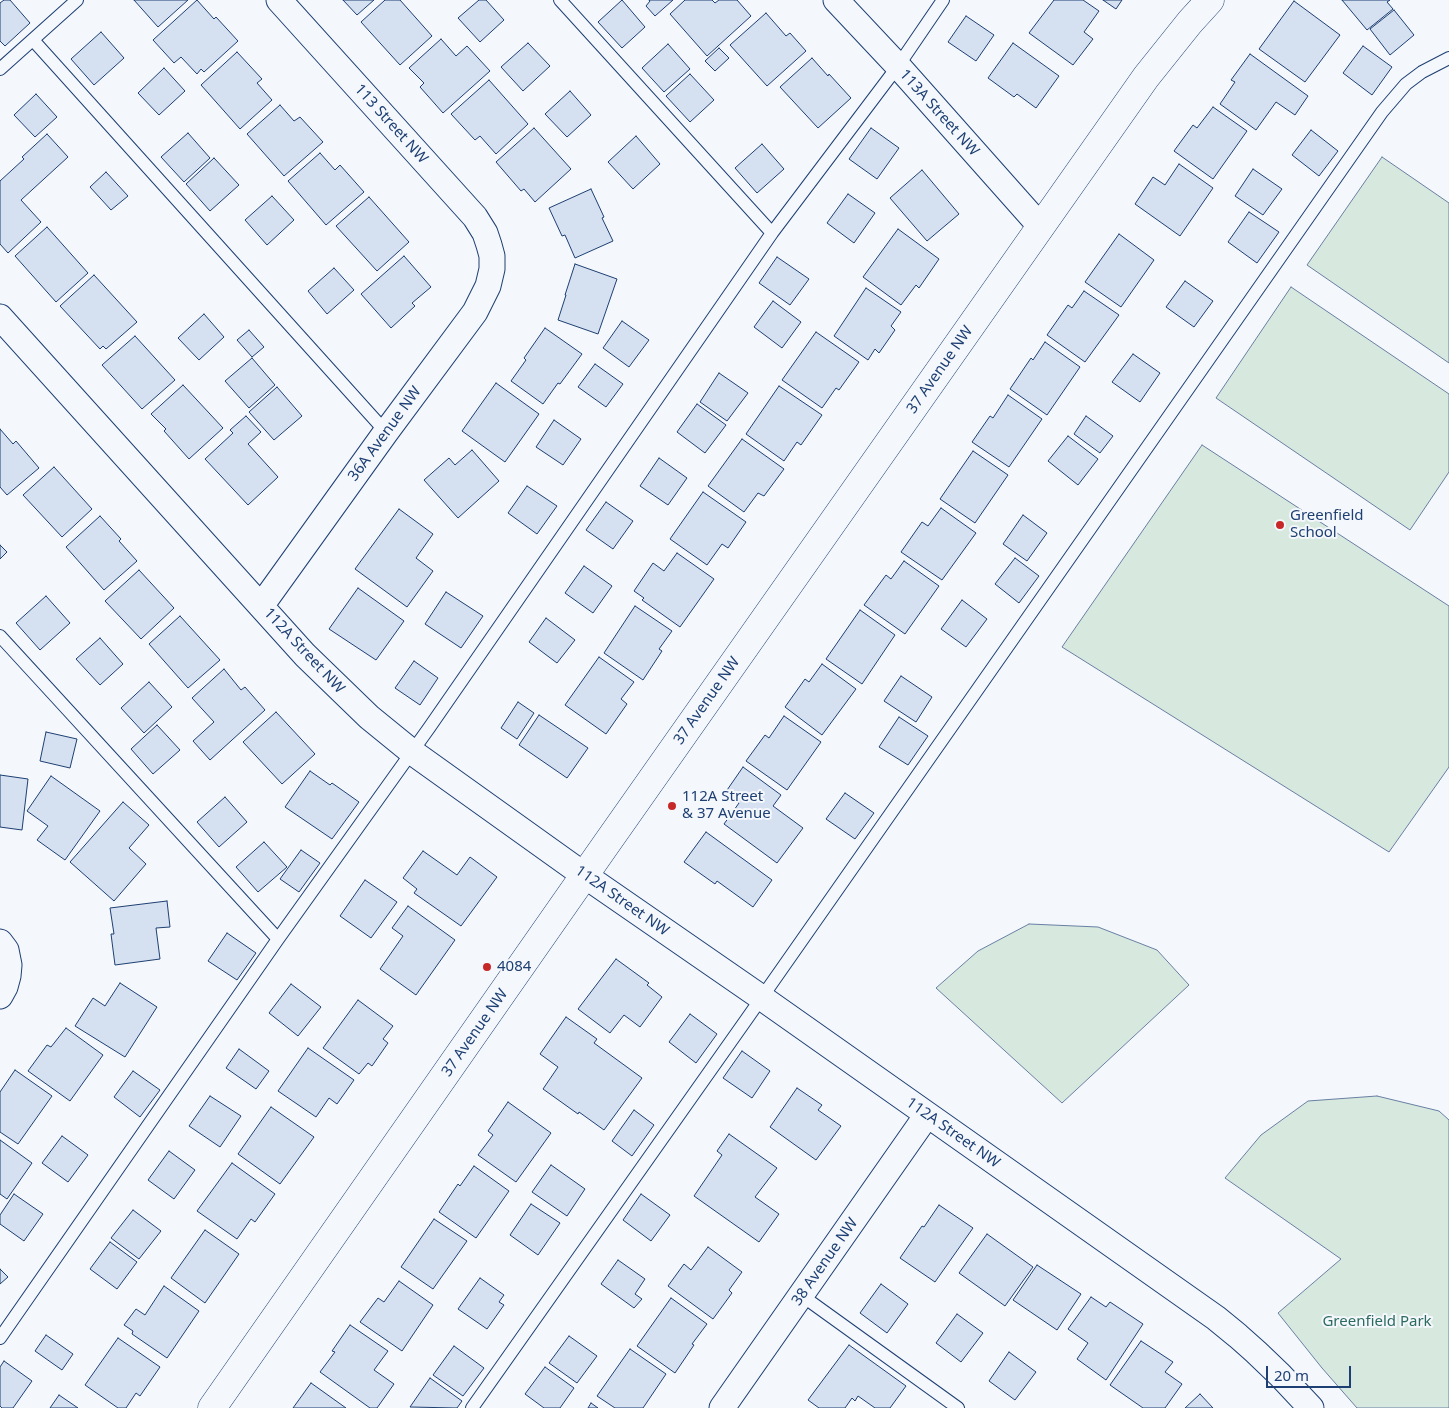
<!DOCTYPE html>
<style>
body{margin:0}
#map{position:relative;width:1449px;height:1408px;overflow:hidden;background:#f4f7fb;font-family:"Noto Sans",sans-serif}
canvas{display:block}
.scale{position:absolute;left:1266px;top:1366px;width:85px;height:22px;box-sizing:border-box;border:2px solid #1d3f73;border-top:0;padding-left:6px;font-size:15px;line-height:18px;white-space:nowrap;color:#1d3f73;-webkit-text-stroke:4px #f4f7fb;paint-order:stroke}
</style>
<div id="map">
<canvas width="1449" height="1408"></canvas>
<div class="scale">20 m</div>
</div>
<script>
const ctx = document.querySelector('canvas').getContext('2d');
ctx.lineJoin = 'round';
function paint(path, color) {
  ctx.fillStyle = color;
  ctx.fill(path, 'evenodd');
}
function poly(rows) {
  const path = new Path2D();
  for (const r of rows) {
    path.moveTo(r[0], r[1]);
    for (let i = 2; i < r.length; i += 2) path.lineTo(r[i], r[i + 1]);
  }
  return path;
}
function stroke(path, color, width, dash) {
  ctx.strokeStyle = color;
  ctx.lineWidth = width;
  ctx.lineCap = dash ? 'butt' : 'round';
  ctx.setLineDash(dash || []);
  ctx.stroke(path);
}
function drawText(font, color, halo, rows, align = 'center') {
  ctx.font = font + ' "Noto Sans",sans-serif';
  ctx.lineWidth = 4;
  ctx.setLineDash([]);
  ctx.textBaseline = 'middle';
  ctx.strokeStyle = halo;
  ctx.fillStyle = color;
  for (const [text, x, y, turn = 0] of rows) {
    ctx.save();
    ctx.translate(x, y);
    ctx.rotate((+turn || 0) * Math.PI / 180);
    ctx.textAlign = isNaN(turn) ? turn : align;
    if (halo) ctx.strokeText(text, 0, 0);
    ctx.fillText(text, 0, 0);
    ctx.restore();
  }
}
const green = poly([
 [1382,157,1449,203,1449,363,1307,265,1382,157],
 [1291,287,1449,394,1449,472,1410,530,1216,398,1291,287],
 [1202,445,1449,606,1449,767,1389,852,1062,647,1202,445],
 [1029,924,1098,927,1157,950,1189,985,1062,1103,936,988,978,951,1029,924],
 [1377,1096,1439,1111,1449,1120,1449,1408,1357,1408,1322,1368,1278,1313,1341,1259,1225,1178,1261,1135,1308,1101,1377,1096]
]);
const building = poly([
 [4,0,10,0,30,23,5,46,0,41,0,3,4,0],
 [134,0,188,0,158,27,134,0],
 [197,0,214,19,216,17,238,41,204,72,201,69,197,74,181,57,174,63,153,40,197,0],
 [343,0,374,0,357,15,343,0],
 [385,0,400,0,432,36,400,65,361,22,385,0],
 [479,0,486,0,504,20,480,42,458,18,479,0],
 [622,0,645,27,622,48,598,22,622,0],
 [649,0,673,0,655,16,646,6,650,1,649,0],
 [685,0,712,0,715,3,719,0,737,0,751,16,707,56,670,14,685,0],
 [1054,0,1083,0,1099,11,1084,32,1093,39,1073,65,1029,33,1054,0],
 [1103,0,1122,0,1116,9,1103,0],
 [1342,0,1390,0,1387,2,1393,9,1367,30,1342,0],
 [1294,1,1340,35,1305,82,1259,49,1294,1],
 [1394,10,1414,35,1390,55,1370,29,1394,10],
 [766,13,786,36,790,33,806,51,767,86,730,45,766,13],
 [966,16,994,35,976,61,948,42,966,16],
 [101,32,124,58,94,85,71,59,101,32],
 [441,39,456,56,467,46,490,71,443,113,420,87,424,83,409,68,441,39],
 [528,43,550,66,523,91,501,67,528,43],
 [1013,43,1059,76,1036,108,1017,94,1014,97,988,78,1013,43],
 [668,44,690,69,664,92,642,68,668,44],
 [1363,46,1392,67,1372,95,1343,73,1363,46],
 [719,48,729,58,715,71,705,61,719,48],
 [237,52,262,79,257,83,272,100,240,129,201,85,237,52],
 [1250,54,1308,96,1295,115,1276,102,1256,130,1220,104,1235,82,1231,80,1250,54],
 [812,58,828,76,829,74,851,98,818,128,780,87,812,58],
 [164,68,185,91,159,115,138,93,164,68],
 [690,74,714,100,690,122,666,96,690,74],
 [489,80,528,124,496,154,480,136,475,140,451,114,489,80],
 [570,91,591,115,567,137,545,114,570,91],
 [36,94,57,117,35,137,14,115,36,94],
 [280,105,294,121,300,117,323,142,284,176,247,134,280,105],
 [1213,107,1247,131,1213,179,1174,151,1193,125,1197,128,1213,107],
 [534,128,571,169,535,202,524,189,521,191,496,162,534,128],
 [871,128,899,148,877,179,849,159,871,128],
 [1311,130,1338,151,1319,176,1292,155,1311,130],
 [188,133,210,158,184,182,161,157,188,133],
 [47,134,68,157,21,200,41,222,8,253,0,244,0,181,24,159,22,157,47,134],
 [636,136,660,164,633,189,608,162,636,136],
 [762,144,784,169,757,193,735,168,762,144],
 [320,153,335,170,340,165,364,192,326,225,288,181,320,153],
 [214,158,239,185,210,211,186,184,214,158],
 [1179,164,1213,188,1180,236,1135,204,1153,177,1165,185,1179,164],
 [1253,169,1282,189,1263,215,1235,196,1253,169],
 [922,170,959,214,927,241,890,198,922,170],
 [106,172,128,196,111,210,90,187,106,172],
 [591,189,604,217,602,218,613,241,575,258,565,235,562,236,549,208,591,189],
 [848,194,875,213,854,243,827,223,848,194],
 [272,196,294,220,267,245,245,220,272,196],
 [369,197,409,242,377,271,336,226,369,197],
 [1249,212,1279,232,1257,263,1228,242,1249,212],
 [47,227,88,273,56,302,15,256,47,227],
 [898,229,939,259,919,288,916,285,901,305,863,277,898,229],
 [1119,234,1154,260,1121,307,1085,282,1119,234],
 [404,256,431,287,412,303,415,306,391,328,361,294,404,256],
 [777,257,809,279,790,305,759,283,777,257],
 [575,264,617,279,598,334,558,320,566,295,565,295,575,264],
 [334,268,354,290,327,314,308,291,334,268],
 [94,275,137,322,106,349,103,346,100,349,60,306,94,275],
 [1185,281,1213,301,1194,327,1166,307,1185,281],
 [866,288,901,312,891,326,895,330,879,353,875,349,868,360,834,336,866,288],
 [1084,291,1119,315,1085,362,1047,335,1068,305,1072,308,1084,291],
 [773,301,801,322,782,348,754,327,773,301],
 [204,314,224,337,199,360,178,338,204,314],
 [622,321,649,340,629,367,603,348,622,321],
 [545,328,582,354,560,384,558,383,543,404,511,381,526,360,524,358,545,328],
 [249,330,264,347,252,357,237,340,249,330],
 [816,332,859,362,839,390,836,388,822,408,782,380,816,332],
 [135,336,175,380,142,409,102,365,135,336],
 [1045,342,1080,367,1047,415,1010,389,1031,358,1033,360,1045,342],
 [1133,354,1160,373,1140,402,1112,382,1133,354],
 [252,358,275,385,249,408,225,381,252,358],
 [595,364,623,384,606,407,578,387,595,364],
 [719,373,748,393,727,421,700,402,719,373],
 [496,383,539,414,505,462,462,431,496,383],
 [183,385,223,428,189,459,164,431,166,429,151,414,183,385],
 [779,386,822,415,801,445,797,442,784,461,746,434,779,386],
 [277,387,302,416,274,440,249,412,277,387],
 [1008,395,1042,419,1009,467,972,442,990,416,993,418,1008,395],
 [697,404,726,425,705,453,677,432,697,404],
 [246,416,261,432,248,444,278,477,248,505,205,459,233,433,230,430,246,416],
 [1086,416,1113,436,1100,453,1074,434,1086,416],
 [554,420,581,439,563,465,536,447,554,420],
 [0,429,13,444,16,441,39,468,7,495,0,487,0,429],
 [1068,436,1098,459,1078,485,1048,461,1068,436],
 [742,439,784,469,764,496,758,493,744,512,708,486,742,439],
 [472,450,499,481,458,518,424,480,449,458,455,465,472,450],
 [973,451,1008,475,975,523,940,499,973,451],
 [659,458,687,478,668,505,640,486,659,458],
 [54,467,92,509,62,537,23,495,54,467],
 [527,486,557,506,537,534,508,513,527,486],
 [703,492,746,522,728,548,722,544,707,565,670,539,703,492],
 [606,502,633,521,613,549,586,530,606,502],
 [941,508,976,533,942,580,901,552,922,522,928,526,941,508],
 [399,509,433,534,416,558,433,571,407,607,355,569,399,509],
 [1023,515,1047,533,1027,561,1003,544,1023,515],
 [100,516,121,539,119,541,137,561,104,590,66,547,100,516],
 [0,545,7,552,0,559,0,545],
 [677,553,714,579,680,627,642,600,644,598,634,591,653,563,664,571,677,553],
 [1015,558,1039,576,1019,603,995,584,1015,558],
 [904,561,939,586,905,634,864,605,886,575,891,579,904,561],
 [584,566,612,586,593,613,565,593,584,566],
 [139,570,174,608,141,639,105,601,139,570],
 [358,588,404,621,376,660,329,629,358,588],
 [446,592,483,616,461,648,425,624,446,592],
 [46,596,70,623,40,650,16,623,46,596],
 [962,600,987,619,966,647,941,629,962,600],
 [635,606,672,631,659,649,662,651,643,680,604,653,635,606],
 [860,610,895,635,862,684,826,659,860,610],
 [180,616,220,660,188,688,149,644,180,616],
 [546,618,575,640,557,663,529,642,546,618],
 [100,638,123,664,100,685,76,659,100,638],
 [599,657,634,682,621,699,627,704,606,734,565,705,599,657],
 [414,661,438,678,420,705,395,688,414,661],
 [822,664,856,689,822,735,785,707,805,679,809,682,822,664],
 [224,669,241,690,245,687,265,710,210,760,193,741,214,722,192,698,224,669],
 [901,676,932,697,916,722,884,701,901,676],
 [149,682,172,707,144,733,121,708,149,682],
 [518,702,534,713,517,739,501,728,518,702],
 [276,712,315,754,282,784,243,742,276,712],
 [539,715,588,748,567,778,519,745,539,715],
 [784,716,821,742,787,790,746,761,765,735,769,738,784,716],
 [899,717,928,736,908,765,879,747,899,717],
 [157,725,180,750,153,774,131,749,157,725],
 [46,732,77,739,70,768,40,761,46,732],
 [743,767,781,795,773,806,803,828,777,863,724,824,739,803,725,793,743,767],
 [310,771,330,785,332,783,359,802,332,839,285,807,310,771],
 [0,775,28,779,22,830,0,827,0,775],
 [51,776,100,811,65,860,37,840,48,826,27,811,51,776],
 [845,793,874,813,855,839,826,819,845,793],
 [225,797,247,822,219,847,197,822,225,797],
 [123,802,149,825,129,848,146,864,114,901,70,862,123,802],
 [706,832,772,880,753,907,717,881,715,884,684,862,706,832],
 [264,842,287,867,258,892,236,867,264,842],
 [301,850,320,863,299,892,280,879,301,850],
 [423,851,457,875,470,857,497,877,461,926,414,893,417,889,403,878,423,851],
 [365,880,397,902,371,938,340,916,365,880],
 [167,901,170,927,156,928,160,959,115,965,111,934,114,934,110,908,167,901],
 [408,906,455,940,416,995,380,969,403,936,392,928,408,906],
 [227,933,256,953,237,980,208,961,227,933],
 [616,959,649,983,647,985,662,997,640,1027,624,1015,610,1033,578,1009,616,959],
 [120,983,157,1007,125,1057,75,1026,93,998,105,1006,120,983],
 [291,984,321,1007,298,1036,269,1013,291,984],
 [358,1000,393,1026,383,1039,388,1043,372,1066,368,1063,359,1074,323,1048,358,1000],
 [690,1014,717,1034,696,1063,669,1042,690,1014],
 [566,1017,597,1039,594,1043,642,1078,604,1130,579,1112,578,1114,543,1089,558,1067,540,1054,566,1017],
 [66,1028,103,1055,70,1101,28,1071,47,1045,51,1047,66,1028],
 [308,1048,354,1080,337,1104,329,1098,316,1117,278,1091,308,1048],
 [239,1049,269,1071,256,1089,226,1068,239,1049],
 [742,1051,770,1071,752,1098,723,1078,742,1051],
 [15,1070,52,1096,18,1144,0,1132,0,1092,15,1070],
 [133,1071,160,1090,140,1117,114,1097,133,1071],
 [797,1088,822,1105,818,1110,841,1126,816,1160,770,1127,797,1088],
 [210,1096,241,1116,220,1147,189,1126,210,1096],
 [508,1102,551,1133,516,1182,478,1155,493,1135,488,1131,508,1102],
 [271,1107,314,1137,280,1184,238,1154,271,1107],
 [634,1110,654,1125,632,1156,612,1141,634,1110],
 [729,1134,777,1168,755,1197,779,1214,759,1242,694,1196,722,1155,717,1151,729,1134],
 [62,1136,88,1155,68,1182,42,1163,62,1136],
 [0,1140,32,1163,7,1199,0,1194,0,1140],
 [169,1151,195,1170,174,1199,148,1180,169,1151],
 [232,1163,275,1194,255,1222,251,1219,237,1239,197,1211,232,1163],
 [551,1165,585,1189,567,1216,532,1192,551,1165],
 [474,1166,509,1191,476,1238,439,1212,458,1184,460,1186,474,1166],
 [14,1194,43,1214,24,1241,0,1224,0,1215,14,1194],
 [641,1194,670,1215,651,1241,623,1220,641,1194],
 [531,1204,560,1223,538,1255,510,1235,531,1204],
 [939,1205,973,1228,935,1282,900,1258,922,1226,924,1227,939,1205],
 [133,1210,161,1231,139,1259,111,1238,133,1210],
 [434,1219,467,1241,433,1289,401,1267,434,1219],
 [205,1230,239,1254,205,1303,171,1278,205,1230],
 [987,1234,1033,1267,1005,1306,959,1273,987,1234],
 [110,1242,137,1262,117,1289,90,1269,110,1242],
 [708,1247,742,1272,729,1290,732,1293,713,1319,668,1286,684,1264,691,1270,708,1247],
 [618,1260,645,1279,635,1294,642,1299,634,1308,601,1284,618,1260],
 [1037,1265,1081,1294,1057,1330,1013,1300,1037,1265],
 [0,1269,8,1277,0,1284,0,1269],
 [480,1278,504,1295,499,1302,504,1305,487,1329,458,1309,480,1278],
 [399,1281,433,1305,402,1351,360,1322,378,1298,384,1302,399,1281],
 [881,1284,908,1304,887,1333,860,1313,881,1284],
 [164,1286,199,1311,167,1358,132,1334,133,1331,124,1325,136,1309,145,1315,164,1286],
 [1091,1297,1106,1307,1110,1302,1143,1324,1106,1380,1077,1359,1088,1343,1068,1329,1091,1297],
 [671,1298,707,1324,692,1344,694,1345,675,1373,637,1346,671,1298],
 [957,1314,983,1333,961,1362,936,1343,957,1314],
 [350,1325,388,1351,374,1370,394,1384,377,1408,370,1408,320,1372,335,1352,332,1351,350,1325],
 [46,1335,73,1354,62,1370,35,1351,46,1335],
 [569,1336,597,1356,577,1383,549,1363,569,1336],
 [118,1338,160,1367,140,1396,136,1393,126,1408,118,1408,85,1385,118,1338],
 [1141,1341,1173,1362,1165,1372,1182,1384,1165,1408,1143,1408,1110,1385,1141,1341],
 [849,1345,906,1386,890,1408,875,1408,858,1396,855,1401,852,1398,845,1408,819,1408,808,1400,849,1345],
 [454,1346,484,1368,463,1396,433,1375,454,1346],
 [630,1349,666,1374,643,1408,615,1408,597,1396,630,1349],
 [1009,1352,1036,1372,1015,1400,989,1381,1009,1352],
 [4,1361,32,1381,13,1408,2,1408,0,1406,0,1367,4,1361],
 [545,1367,574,1388,560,1408,544,1408,525,1394,545,1367],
 [430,1378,462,1401,457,1408,410,1407,430,1378],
 [311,1383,346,1408,293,1408,311,1383],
 [1200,1394,1213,1408,1185,1408,1200,1394],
 [59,1395,78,1408,50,1408,59,1395],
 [591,1403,598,1408,588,1408,591,1403]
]);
const lane = poly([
 [560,0,772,233,898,66,943,0],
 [33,40,386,432],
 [0,69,77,0],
 [0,636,278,939],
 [801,1295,958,1408],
 [0,1338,278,939,429,728,772,233],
 [472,1408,746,1020,1382,112,1406,84,1422,72,1449,58]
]);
const street = poly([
 [836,0,898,66,1041,227],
 [0,317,305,655,369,717,412,752,584,875,762,998,1216,1318,1238,1336,1256,1352,1280,1375,1311,1408],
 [261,606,386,432,475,312,488,286,492,269,492,256,489,245,485,233,475,217,279,0],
 [0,942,6,950,9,965,8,976,5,987,0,996],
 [722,1408,927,1115]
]);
const secondary = poly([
 [212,1408,607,843,1146,77,1190,22,1210,0]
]);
const markers = [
 [1280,525,5,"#c62828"],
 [672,806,5,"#c62828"],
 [487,967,5,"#c62828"]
];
const streetNames = [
 ["113A Street NW",939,113,48],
 ["113 Street NW",391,124,48],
 ["37 Avenue NW",940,370,-55],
 ["36A Avenue NW",385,434,-54],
 ["112A Street NW",304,651,47],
 ["37 Avenue NW",707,701,-55],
 ["112A Street NW",622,901,35],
 ["37 Avenue NW",475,1033,-55],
 ["112A Street NW",953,1133,35],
 ["38 Avenue NW",825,1262,-55]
];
const poiNames = [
 ["Greenfield",1290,516],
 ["School",1290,533],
 ["112A Street",682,797],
 ["& 37 Avenue",682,814],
 ["4084",497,967]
];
const parkNames = [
 ["Greenfield Park",1377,1322]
];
paint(green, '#d7e8df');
stroke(green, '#687fa3', 1);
paint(building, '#d5e0f0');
stroke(building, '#1d3f73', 1);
stroke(lane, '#1d3f73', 14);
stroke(street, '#1d3f73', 27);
stroke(secondary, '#1d3f73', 29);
stroke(lane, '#f4f7fb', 12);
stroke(street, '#f4f7fb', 25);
stroke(secondary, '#f4f7fb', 28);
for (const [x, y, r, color] of markers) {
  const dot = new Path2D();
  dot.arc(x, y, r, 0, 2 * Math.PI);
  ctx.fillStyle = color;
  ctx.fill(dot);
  stroke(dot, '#f4f7fb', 2);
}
drawText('15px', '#1d3f73', '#f4f7fb', streetNames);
drawText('15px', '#1d3f73', '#f4f7fb', poiNames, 'left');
drawText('15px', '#2c6c60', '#f4f7fb', parkNames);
</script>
